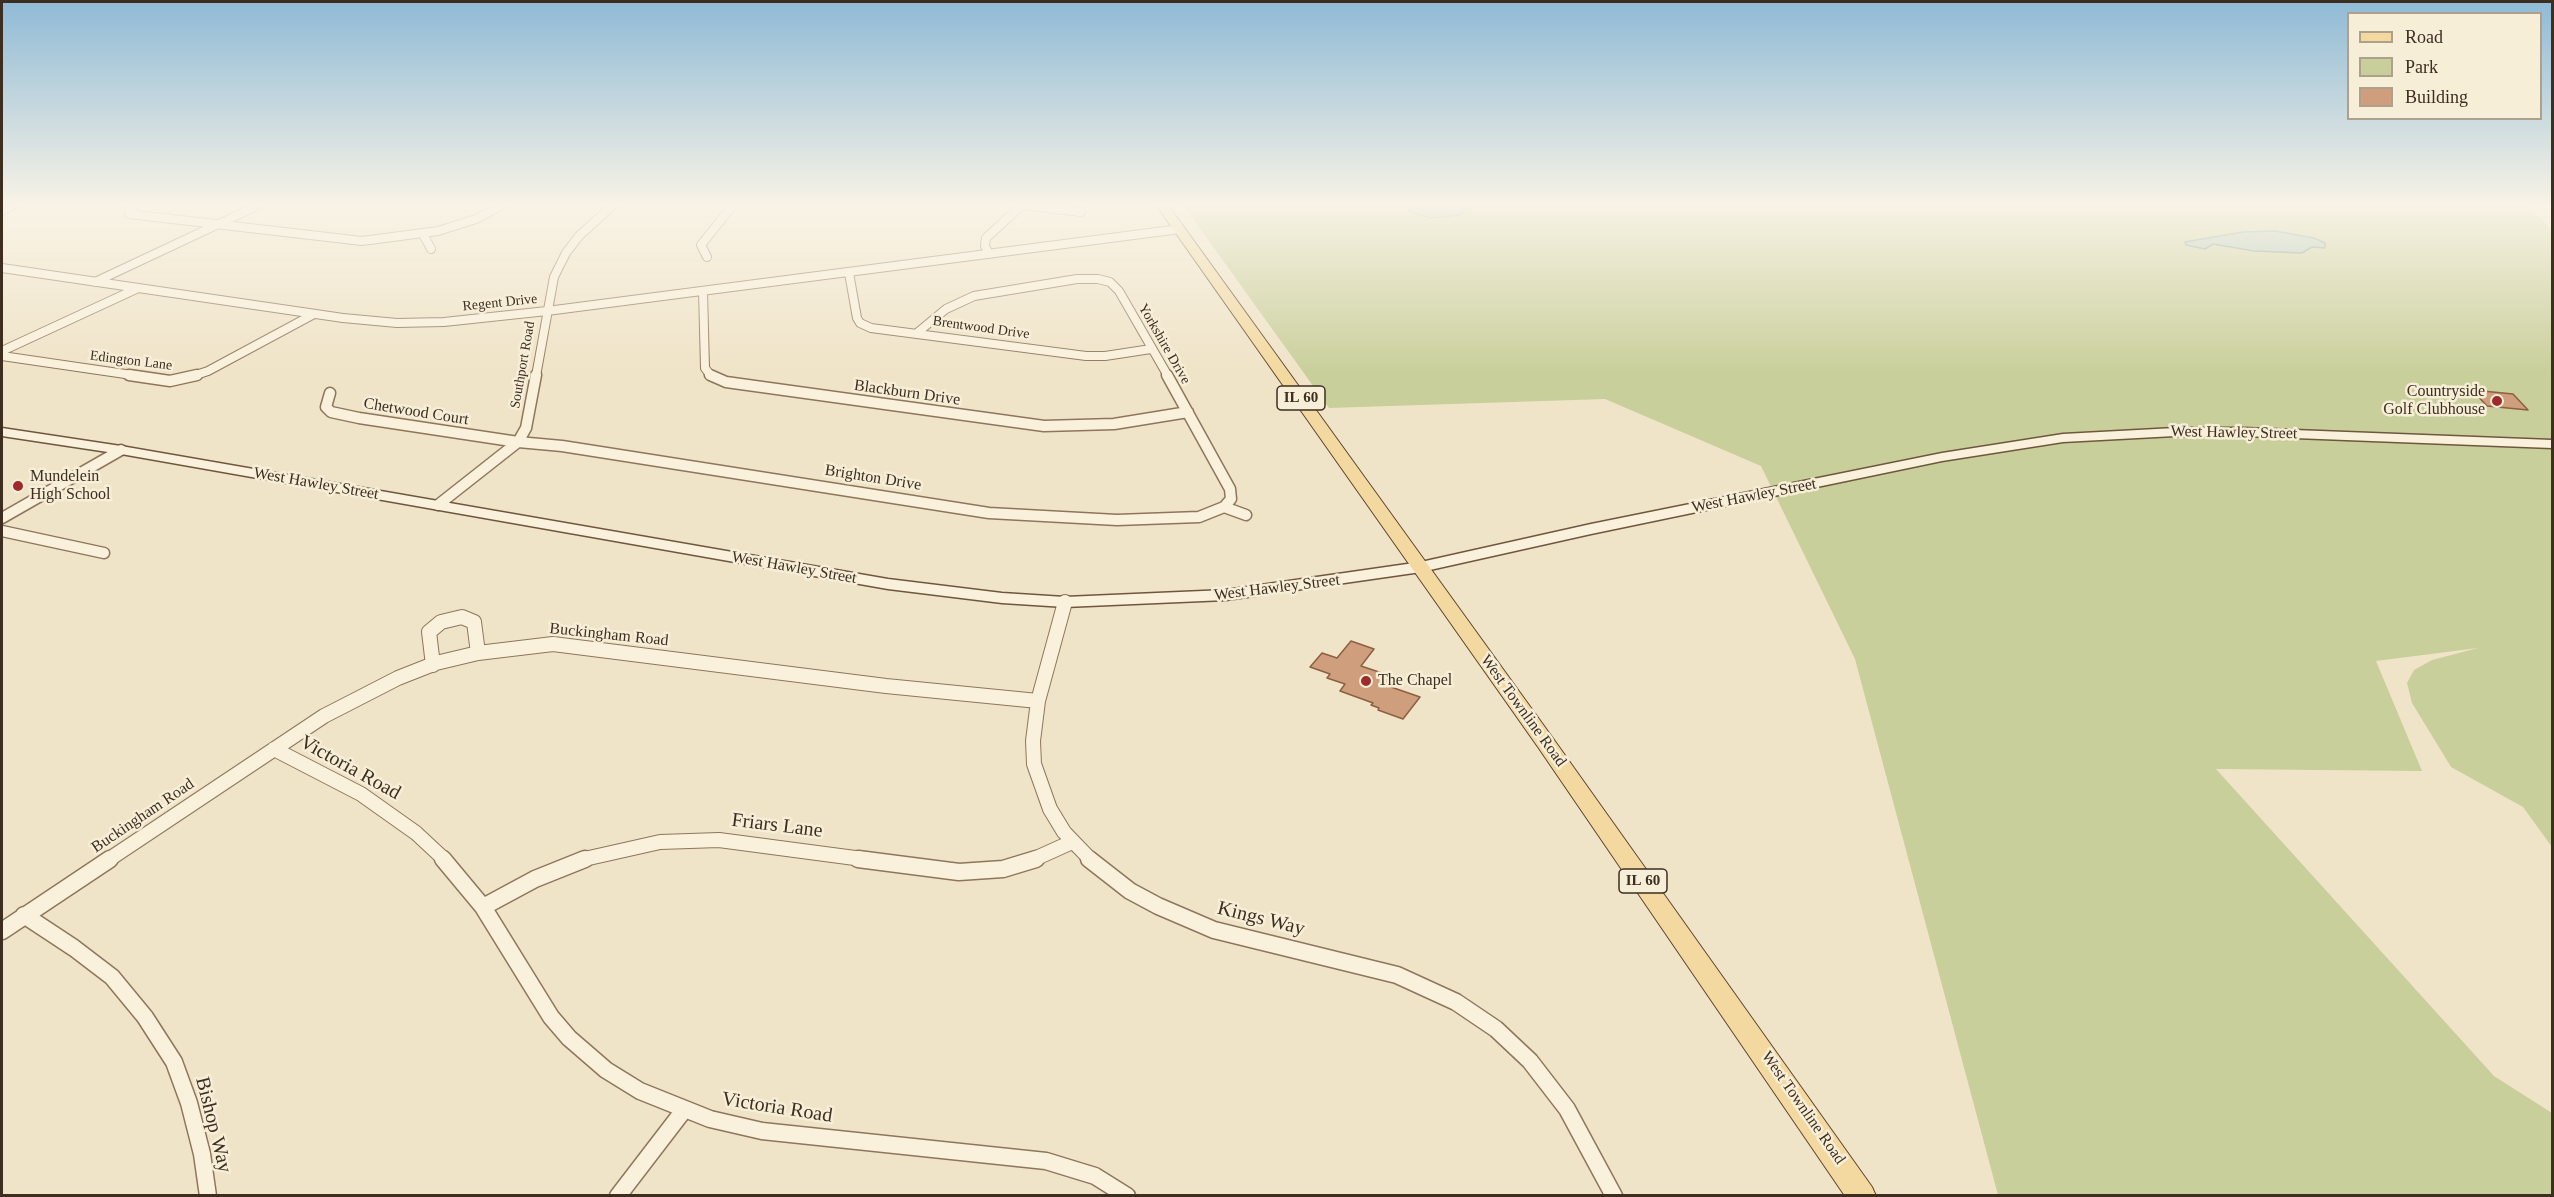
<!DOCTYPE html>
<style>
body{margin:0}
#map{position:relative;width:2554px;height:1197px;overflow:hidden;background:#f0e4c8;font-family:"Times New Roman",serif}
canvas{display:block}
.frame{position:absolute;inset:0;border:3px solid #3d2e20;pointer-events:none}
.legend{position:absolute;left:2347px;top:12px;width:195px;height:108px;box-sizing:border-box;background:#f7eed8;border:2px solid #ada18e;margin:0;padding:8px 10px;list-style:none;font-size:18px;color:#3d2e20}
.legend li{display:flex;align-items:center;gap:12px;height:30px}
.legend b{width:30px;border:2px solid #ada18e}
</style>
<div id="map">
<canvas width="2554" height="1197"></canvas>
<div class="frame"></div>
<ul class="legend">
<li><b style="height:8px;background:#f3d9a0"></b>Road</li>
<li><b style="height:16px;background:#c9cf9b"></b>Park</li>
<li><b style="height:16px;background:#cf9f7d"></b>Building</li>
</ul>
</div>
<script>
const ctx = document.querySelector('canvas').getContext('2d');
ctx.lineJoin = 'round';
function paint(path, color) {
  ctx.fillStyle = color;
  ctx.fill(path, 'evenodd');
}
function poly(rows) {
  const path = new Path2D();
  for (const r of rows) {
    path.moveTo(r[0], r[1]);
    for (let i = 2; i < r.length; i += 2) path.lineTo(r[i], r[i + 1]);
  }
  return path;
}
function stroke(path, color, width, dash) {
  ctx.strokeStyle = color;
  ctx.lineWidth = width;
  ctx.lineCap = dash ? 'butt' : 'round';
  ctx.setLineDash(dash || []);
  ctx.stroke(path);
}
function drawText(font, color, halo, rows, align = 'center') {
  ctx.font = font + ' "Times New Roman",serif';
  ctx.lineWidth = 5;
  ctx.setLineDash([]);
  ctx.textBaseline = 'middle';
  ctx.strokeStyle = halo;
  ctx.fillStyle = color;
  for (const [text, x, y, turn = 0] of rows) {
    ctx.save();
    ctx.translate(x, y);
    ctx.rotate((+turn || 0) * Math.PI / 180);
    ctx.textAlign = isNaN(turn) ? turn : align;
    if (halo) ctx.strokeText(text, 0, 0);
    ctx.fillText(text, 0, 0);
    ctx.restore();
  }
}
const green = poly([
 [1183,205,2526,205,2552,229,2552,847,2523,807,2451,767,2412,703,2407,683,2414,670,2432,660,2478,648,2376,661,2422,771,2216,769,2494,1076,2552,1113,2552,1195,1998,1195,1855,659,1761,466,1605,399,1329,408]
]);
const water = poly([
 [1400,205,1466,205,1470,208,1459,215,1431,218,1416,214,1400,205],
 [2275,231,2314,238,2325,243,2325,248,2312,247,2302,253,2254,251,2213,244,2205,249,2186,245,2185,242,2243,232,2275,231]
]);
const building = poly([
 [2472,390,2513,394,2528,410,2487,406,2472,390],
 [1351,641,1374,649,1361,666,1397,678,1391,687,1420,697,1403,719,1378,710,1379,708,1371,705,1373,703,1340,691,1345,684,1327,678,1330,674,1310,667,1322,653,1337,658,1351,641]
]);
const streetFar3 = poly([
 [136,205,130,208,129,214,362,241,438,231,476,219,502,205],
 [1022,205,1081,212],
 [2,211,13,205],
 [423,234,431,249],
 [989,254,985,246,986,238,1022,205],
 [707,257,701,245,733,205],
 [2,268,343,318,397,323,444,322,547,311,1180,229],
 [849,273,857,318,860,323,871,328,1086,356,1105,356,1151,349],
 [95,282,259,205],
 [703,291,705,368,711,376],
 [917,333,946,309,974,296,1077,279,1098,279,1110,282,1119,291,1168,376],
 [2,351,136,289],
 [2,356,139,376],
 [193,376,208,371,314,314],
 [536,376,554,277,566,253,579,236,613,205]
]);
const streetFar2 = poly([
 [129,375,170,381,197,375],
 [710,375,726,382,1044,426,1114,424,1188,412],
 [330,393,326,407,331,412,359,418,518,442,562,446,989,513,1117,520,1199,517,1224,507,1231,499,1230,489,1167,375],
 [438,505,518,442,526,428,536,375],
 [1224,507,1246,515],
 [2,518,121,450],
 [2,531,104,553]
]);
const streetFar1 = poly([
 [1065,602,1038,701,1033,741,1034,764,1050,809,1064,832,1091,860],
 [433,665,429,632,441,622,462,617,474,622,478,653],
 [274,749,361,794,416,833,445,860],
 [108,860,324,716,398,678,436,663,478,653,553,644,886,686,1038,701],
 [580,860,660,842,719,840,870,860],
 [1032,860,1072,842]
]);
const street = poly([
 [443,859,483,907,551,1017,569,1038,606,1070,640,1091,710,1119,762,1131,1046,1161,1095,1176,1127,1196],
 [858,859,959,872,1003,869,1036,859],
 [1089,859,1130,891,1158,906,1214,930,1397,975,1456,1002,1496,1029,1530,1061,1567,1109,1614,1196],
 [483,907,535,879,585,859],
 [24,915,74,948,112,977,145,1017,174,1062,189,1103,202,1154,208,1196],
 [2,931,110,859],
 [618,1196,684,1110]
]);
const secondary = poly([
 [2,428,121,446,888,579,1002,593,1065,597,1226,590,1421,562,1591,524,1942,453,2063,434,2175,428,2243,428,2552,440,2552,448,2243,436,2175,436,2063,442,1942,461,1591,534,1421,572,1226,600,1065,607,1002,603,888,589,121,454,2,436,2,428]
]);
const primary = poly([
 [1156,205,1168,205,1552,737,1872,1187,1876,1196,1845,1196,1538,747,1156,205]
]);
const markers = [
 [2497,401,6,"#9e2a2b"],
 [18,486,6,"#9e2a2b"],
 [1366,681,6,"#9e2a2b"]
];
const farStreetnames = [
 ["Regent Drive",500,303,-6],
 ["Brentwood Drive",981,328,8],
 ["Yorkshire Drive",1164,344,60],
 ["Edington Lane",131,361,7],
 ["Southport Road",523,365,-80]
];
const shields = [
 [1301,398,48],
 [1643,881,48]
];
const shieldNames = [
 ["IL 60",1301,398],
 ["IL 60",1643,881]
];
const poiNames = [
 ["Countryside",2485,392,"right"],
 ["Golf Clubhouse",2485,410,"right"],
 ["Mundelein",30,477],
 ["High School",30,495],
 ["The Chapel",1378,681]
];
const streetNames = [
 ["Blackburn Drive",907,393,8],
 ["Chetwood Court",416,412,9],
 ["West Hawley Street",2234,433,1],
 ["Brighton Drive",873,478,9],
 ["West Hawley Street",316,484,10],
 ["West Hawley Street",1754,496,-11],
 ["West Hawley Street",794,568,10],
 ["West Hawley Street",1277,588,-7],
 ["Buckingham Road",609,635,6],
 ["West Townline Road",1523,711,54],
 ["Buckingham Road",143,816,-34],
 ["West Townline Road",1803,1108,55]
];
const nearStreetnames = [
 ["Victoria Road",350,768,29],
 ["Friars Lane",777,826,7],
 ["Kings Way",1261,919,14],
 ["Victoria Road",777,1108,9],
 ["Bishop Way",213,1125,76]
];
paint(green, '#c9cf9b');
paint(water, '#a9c4bc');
stroke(water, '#6f938a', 1.5);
paint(building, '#cf9f7d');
stroke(building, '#8d5f41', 1.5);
stroke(streetFar3, '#8d765c', 10);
stroke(streetFar2, '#8d765c', 13);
stroke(streetFar1, '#8d765c', 16);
stroke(street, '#8d765c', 19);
stroke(secondary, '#6f573f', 3);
stroke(primary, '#5b4430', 2);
stroke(streetFar3, '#faf1dc', 8);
stroke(streetFar2, '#faf1dc', 10);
stroke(streetFar1, '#faf1dc', 14);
stroke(street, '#faf1dc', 16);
paint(secondary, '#faf1dc');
paint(primary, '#f3d9a0');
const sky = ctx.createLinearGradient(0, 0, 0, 372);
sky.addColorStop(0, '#8fbad6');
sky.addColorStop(0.55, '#f8f3e6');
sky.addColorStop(1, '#f8f3e600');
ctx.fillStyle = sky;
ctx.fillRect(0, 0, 2554, 372);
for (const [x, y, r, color] of markers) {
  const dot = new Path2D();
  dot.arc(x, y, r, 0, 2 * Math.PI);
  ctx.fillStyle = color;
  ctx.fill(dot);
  stroke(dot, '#f7eed8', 2);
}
drawText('14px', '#3d2e20', '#f7eed8', farStreetnames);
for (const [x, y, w] of shields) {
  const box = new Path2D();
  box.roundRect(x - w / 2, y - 12, w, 24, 4.5);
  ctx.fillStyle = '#f7eed8';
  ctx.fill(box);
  stroke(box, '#3d2e20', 1.5);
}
drawText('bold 15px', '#3d2e20', null, shieldNames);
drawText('16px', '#3d2e20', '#f7eed8', poiNames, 'left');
drawText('16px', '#3d2e20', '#f7eed8', streetNames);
drawText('20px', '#3d2e20', '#f7eed8', nearStreetnames);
</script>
